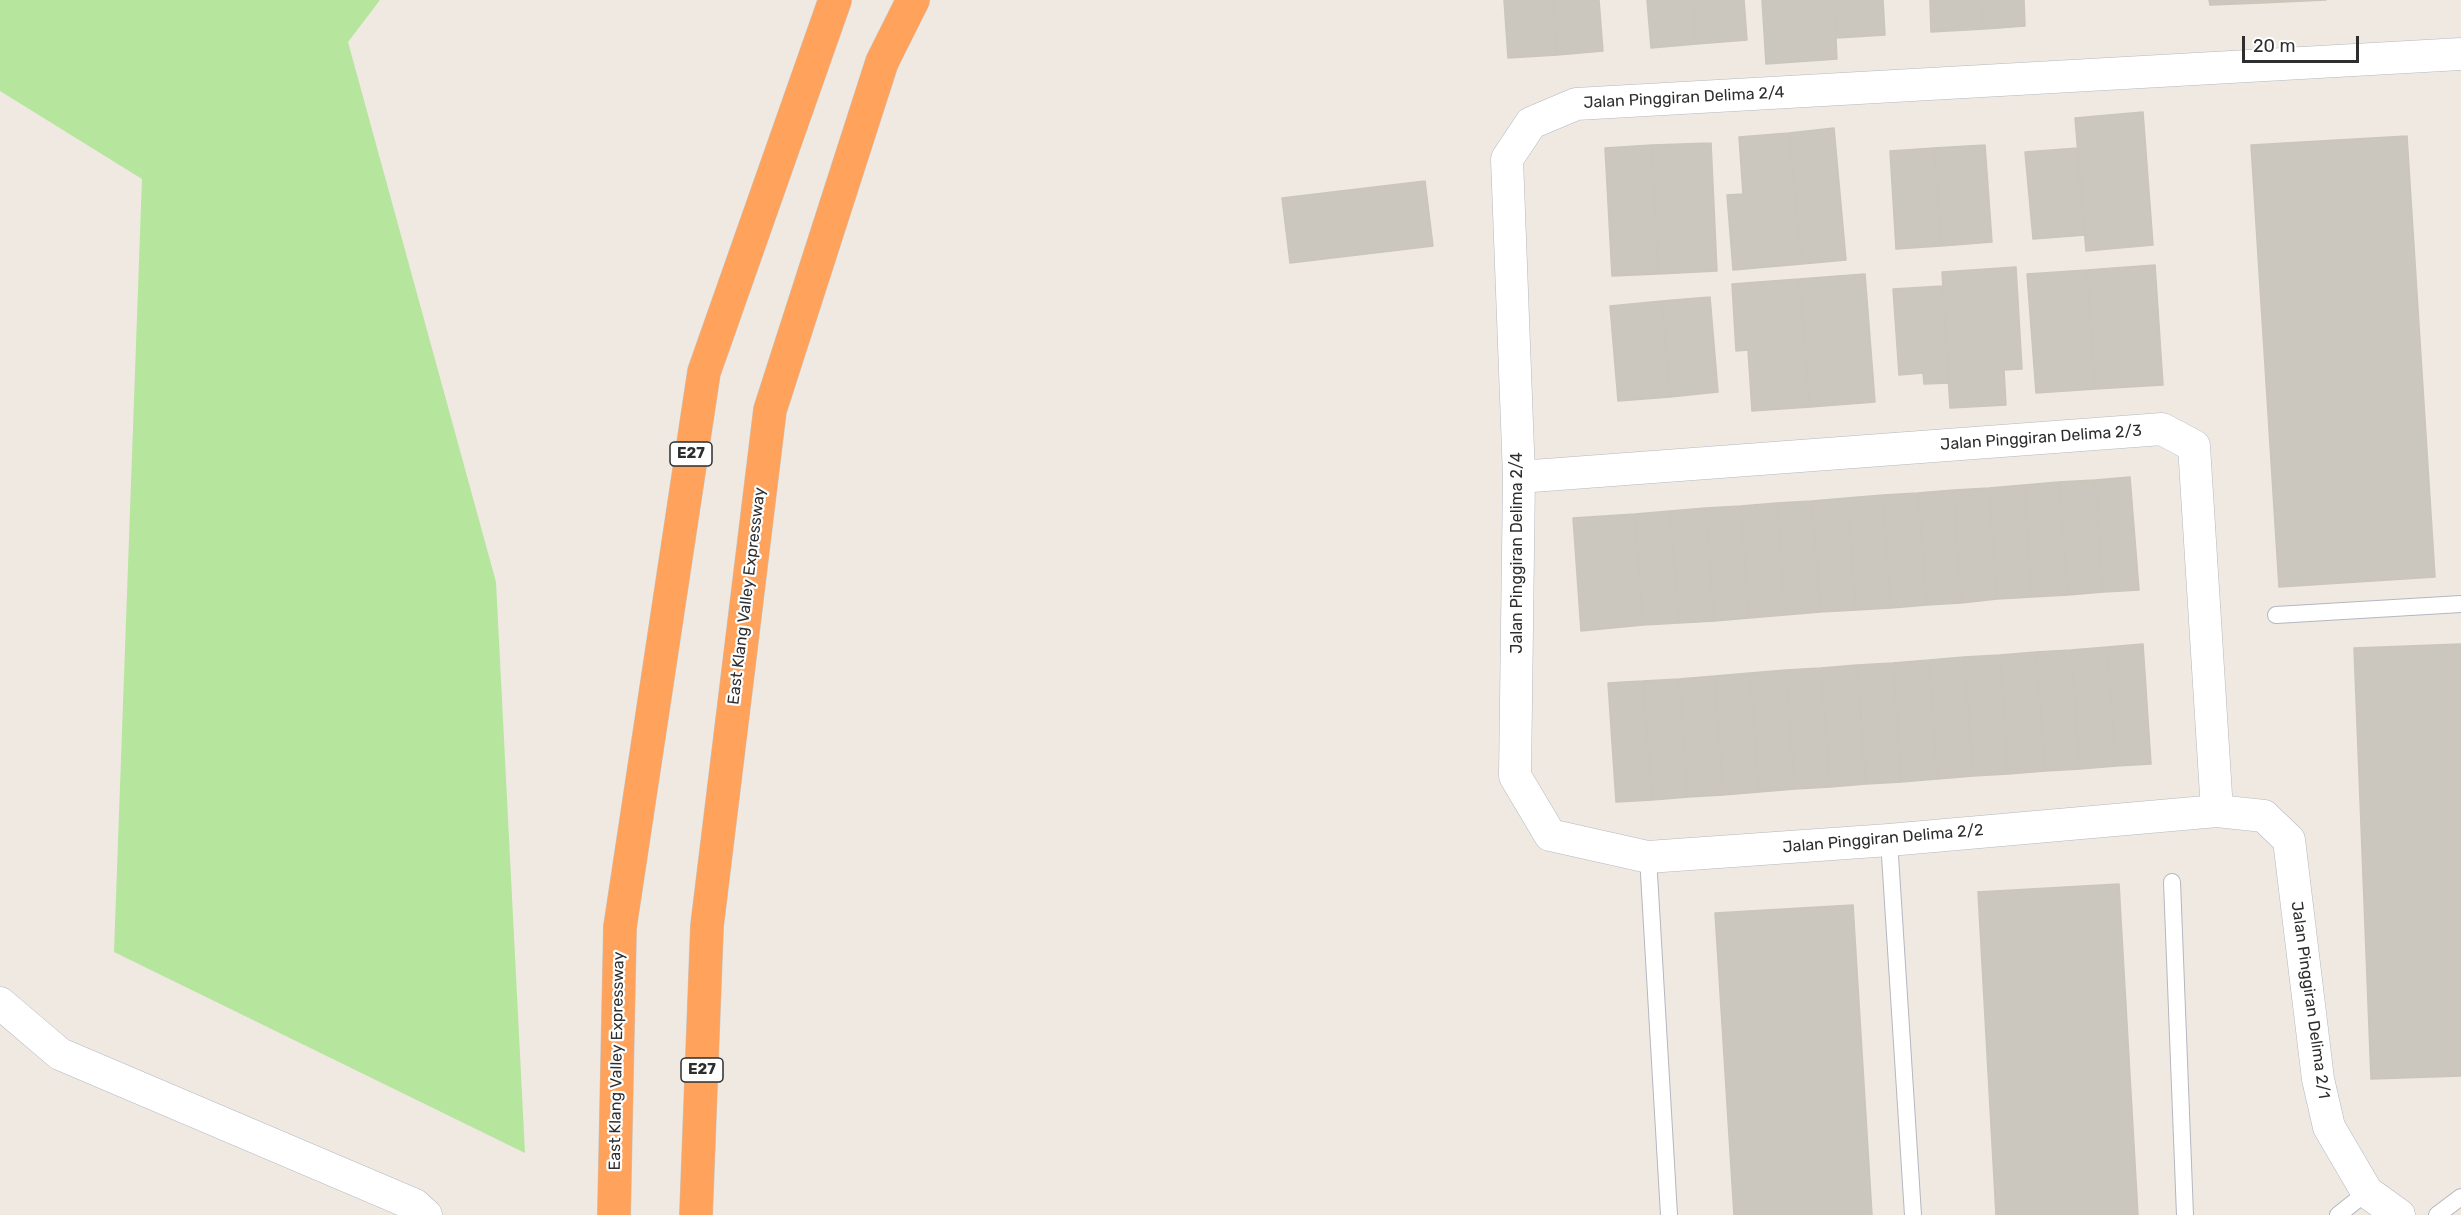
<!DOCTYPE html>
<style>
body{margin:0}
#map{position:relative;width:2461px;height:1215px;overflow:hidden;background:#efe9e1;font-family:Rubik,sans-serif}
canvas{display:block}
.scale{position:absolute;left:2242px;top:36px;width:117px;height:27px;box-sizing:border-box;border:3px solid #2e2e2e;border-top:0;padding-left:8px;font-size:18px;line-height:21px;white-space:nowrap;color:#2e2e2e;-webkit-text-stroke:4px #fff;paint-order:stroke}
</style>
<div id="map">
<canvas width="2461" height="1215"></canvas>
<div class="scale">20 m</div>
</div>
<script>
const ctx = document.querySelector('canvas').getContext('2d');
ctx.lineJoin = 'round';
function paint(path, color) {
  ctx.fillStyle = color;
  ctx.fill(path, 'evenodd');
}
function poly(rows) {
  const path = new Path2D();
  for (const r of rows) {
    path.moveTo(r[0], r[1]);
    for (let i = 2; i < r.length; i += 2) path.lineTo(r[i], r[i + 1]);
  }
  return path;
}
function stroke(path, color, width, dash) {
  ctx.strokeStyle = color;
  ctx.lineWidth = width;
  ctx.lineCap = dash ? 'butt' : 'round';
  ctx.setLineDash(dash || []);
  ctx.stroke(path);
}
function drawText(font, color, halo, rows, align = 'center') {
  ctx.font = font + ' Rubik,sans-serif';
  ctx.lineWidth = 4.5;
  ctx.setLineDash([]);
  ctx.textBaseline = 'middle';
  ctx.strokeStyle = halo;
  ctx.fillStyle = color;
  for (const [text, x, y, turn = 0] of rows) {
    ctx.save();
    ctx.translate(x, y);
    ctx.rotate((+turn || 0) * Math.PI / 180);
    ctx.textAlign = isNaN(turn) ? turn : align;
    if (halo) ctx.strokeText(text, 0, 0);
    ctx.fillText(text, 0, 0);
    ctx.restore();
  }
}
const green = poly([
 [0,0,380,0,348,42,496,582,525,1153,114,952,142,179,0,91]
]);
const building = poly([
 [1504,0,1553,0,1557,55,1508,58,1504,0],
 [1553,0,1599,0,1603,51,1557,55,1553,0],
 [1647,0,1693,0,1696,44,1651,48,1647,0],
 [1693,0,1744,0,1747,40,1696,44,1693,0],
 [1762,0,1834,0,1837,59,1766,64,1762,0],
 [1834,0,1883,0,1885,35,1836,38,1834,0],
 [1930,0,1982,0,1984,29,1931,32,1930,0],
 [1982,0,2024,0,2025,26,1984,29,1982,0],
 [2209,0,2261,0,2261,3,2210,5,2209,0],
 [2261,0,2326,0,2261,3,2261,0],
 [2143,112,2153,245,2086,251,2075,118,2143,112],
 [1834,128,1846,260,1802,264,1789,133,1834,128],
 [1789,133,1802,264,1733,270,1727,195,1743,194,1739,137,1789,133],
 [2407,136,2435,577,2279,587,2251,145,2407,136],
 [1711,143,1717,271,1658,274,1652,145,1711,143],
 [1652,145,1658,274,1612,276,1605,148,1652,145],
 [1985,145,1992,242,1941,246,1934,148,1985,145],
 [1934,148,1941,246,1896,249,1890,151,1934,148],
 [2078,148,2085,235,2033,239,2025,152,2078,148],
 [1425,181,1433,246,1290,263,1282,198,1425,181],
 [2155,265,2163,385,2095,389,2087,270,2155,265],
 [2016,267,2022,369,2004,370,2006,405,1950,408,1942,272,2016,267],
 [2087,270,2095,389,2036,393,2027,274,2087,270],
 [1865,274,1875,402,1810,407,1799,279,1865,274],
 [1799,279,1810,407,1752,411,1748,350,1736,351,1732,284,1799,279],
 [1943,286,1949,383,1924,384,1923,373,1899,375,1893,289,1943,286],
 [1710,297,1718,392,1670,397,1662,301,1710,297],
 [1662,301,1670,397,1618,401,1610,306,1662,301],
 [2130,477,2139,590,2103,592,2095,480,2130,477],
 [2095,480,2103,592,2068,595,2059,482,2095,480],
 [2059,482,2068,595,2032,597,2024,485,2059,482],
 [2024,485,2032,597,1997,599,1989,488,2024,485],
 [1989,488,1997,599,1961,603,1954,490,1989,488],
 [1954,490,1961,603,1927,605,1918,493,1954,490],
 [1918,493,1927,605,1891,608,1883,495,1918,493],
 [1883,495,1891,608,1856,610,1847,498,1883,495],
 [1847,498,1856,610,1820,612,1812,501,1847,498],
 [1812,501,1820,612,1785,615,1777,503,1812,501],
 [1777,503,1785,615,1749,618,1741,506,1777,503],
 [1741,506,1749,618,1714,621,1706,508,1741,506],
 [1706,508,1714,621,1679,623,1670,511,1706,508],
 [1670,511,1679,623,1643,625,1635,514,1670,511],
 [1635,514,1643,625,1581,631,1573,518,1635,514],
 [2143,644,2151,764,2116,766,2107,647,2143,644],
 [2461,644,2461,1076,2371,1079,2354,648,2461,644],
 [2107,647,2116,766,2080,769,2071,650,2107,647],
 [2071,650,2080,769,2045,771,2036,652,2071,650],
 [2036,652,2045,771,2008,774,2000,655,2036,652],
 [2000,655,2008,774,1973,776,1964,657,2000,655],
 [1964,657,1973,776,1937,779,1929,660,1964,657],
 [1929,660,1937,779,1901,782,1893,663,1929,660],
 [1893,663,1901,782,1866,784,1857,665,1893,663],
 [1857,665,1866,784,1830,787,1821,668,1857,665],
 [1821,668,1830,787,1795,789,1786,670,1821,668],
 [1786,670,1795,789,1759,792,1750,673,1786,670],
 [1750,673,1759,792,1723,795,1715,676,1750,673],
 [1715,676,1723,795,1688,797,1679,679,1715,676],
 [1679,679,1688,797,1652,800,1643,681,1679,679],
 [1643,681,1652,800,1616,802,1608,683,1643,681],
 [2119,884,2138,1215,1996,1215,1978,892,2119,884],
 [1853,905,1872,1215,1734,1215,1715,913,1853,905]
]);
const service = poly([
 [2276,615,2461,604],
 [1889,840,1913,1215],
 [1648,857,1669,1215],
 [2172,882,2185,1215],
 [2338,1215,2367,1192],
 [2437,1215,2461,1197]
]);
const minor = poly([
 [1519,477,2162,429,2194,446,2217,811],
 [0,1003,60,1054,415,1205,426,1215],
 [2399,1215,2367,1192,2329,1127,2318,1079,2289,840,2264,816,2217,811,1889,840,1648,857,1550,835,1515,776,1519,477,1507,159,1531,123,1576,104,2461,54]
]);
const motorway = poly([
 [614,1215,620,927,704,372,835,0],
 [696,1215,707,926,770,410,882,62,913,0]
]);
const shields = [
 [691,454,42],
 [702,1070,42]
];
const shieldNames = [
 ["E27",691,454],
 ["E27",702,1070]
];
const streetNames = [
 ["Jalan Pinggiran Delima 2/4",1684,98,-3],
 ["Jalan Pinggiran Delima 2/3",2041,438,-4],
 ["Jalan Pinggiran Delima 2/4",1517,553,-90],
 ["East Klang Valley Expressway",747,596,-83],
 ["Jalan Pinggiran Delima 2/2",1883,839,-5],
 ["Jalan Pinggiran Delima 2/1",2310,1000,82],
 ["East Klang Valley Expressway",617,1061,-89]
];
paint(green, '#b6e59e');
paint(building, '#cbc7bf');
stroke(building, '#cbc5ba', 1.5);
stroke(service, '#b4b7c1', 18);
stroke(minor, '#b4b7c1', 33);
stroke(motorway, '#c9c9c9', 34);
stroke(service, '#fff', 16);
stroke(minor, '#fff', 32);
stroke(motorway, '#ffa35c', 33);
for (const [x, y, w] of shields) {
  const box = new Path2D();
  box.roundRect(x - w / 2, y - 12, w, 24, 4.5);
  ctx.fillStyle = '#fff';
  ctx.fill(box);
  stroke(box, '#2e2e2e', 1.5);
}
drawText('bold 15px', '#2e2e2e', null, shieldNames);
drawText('16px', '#2e2e2e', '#fff', streetNames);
</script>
